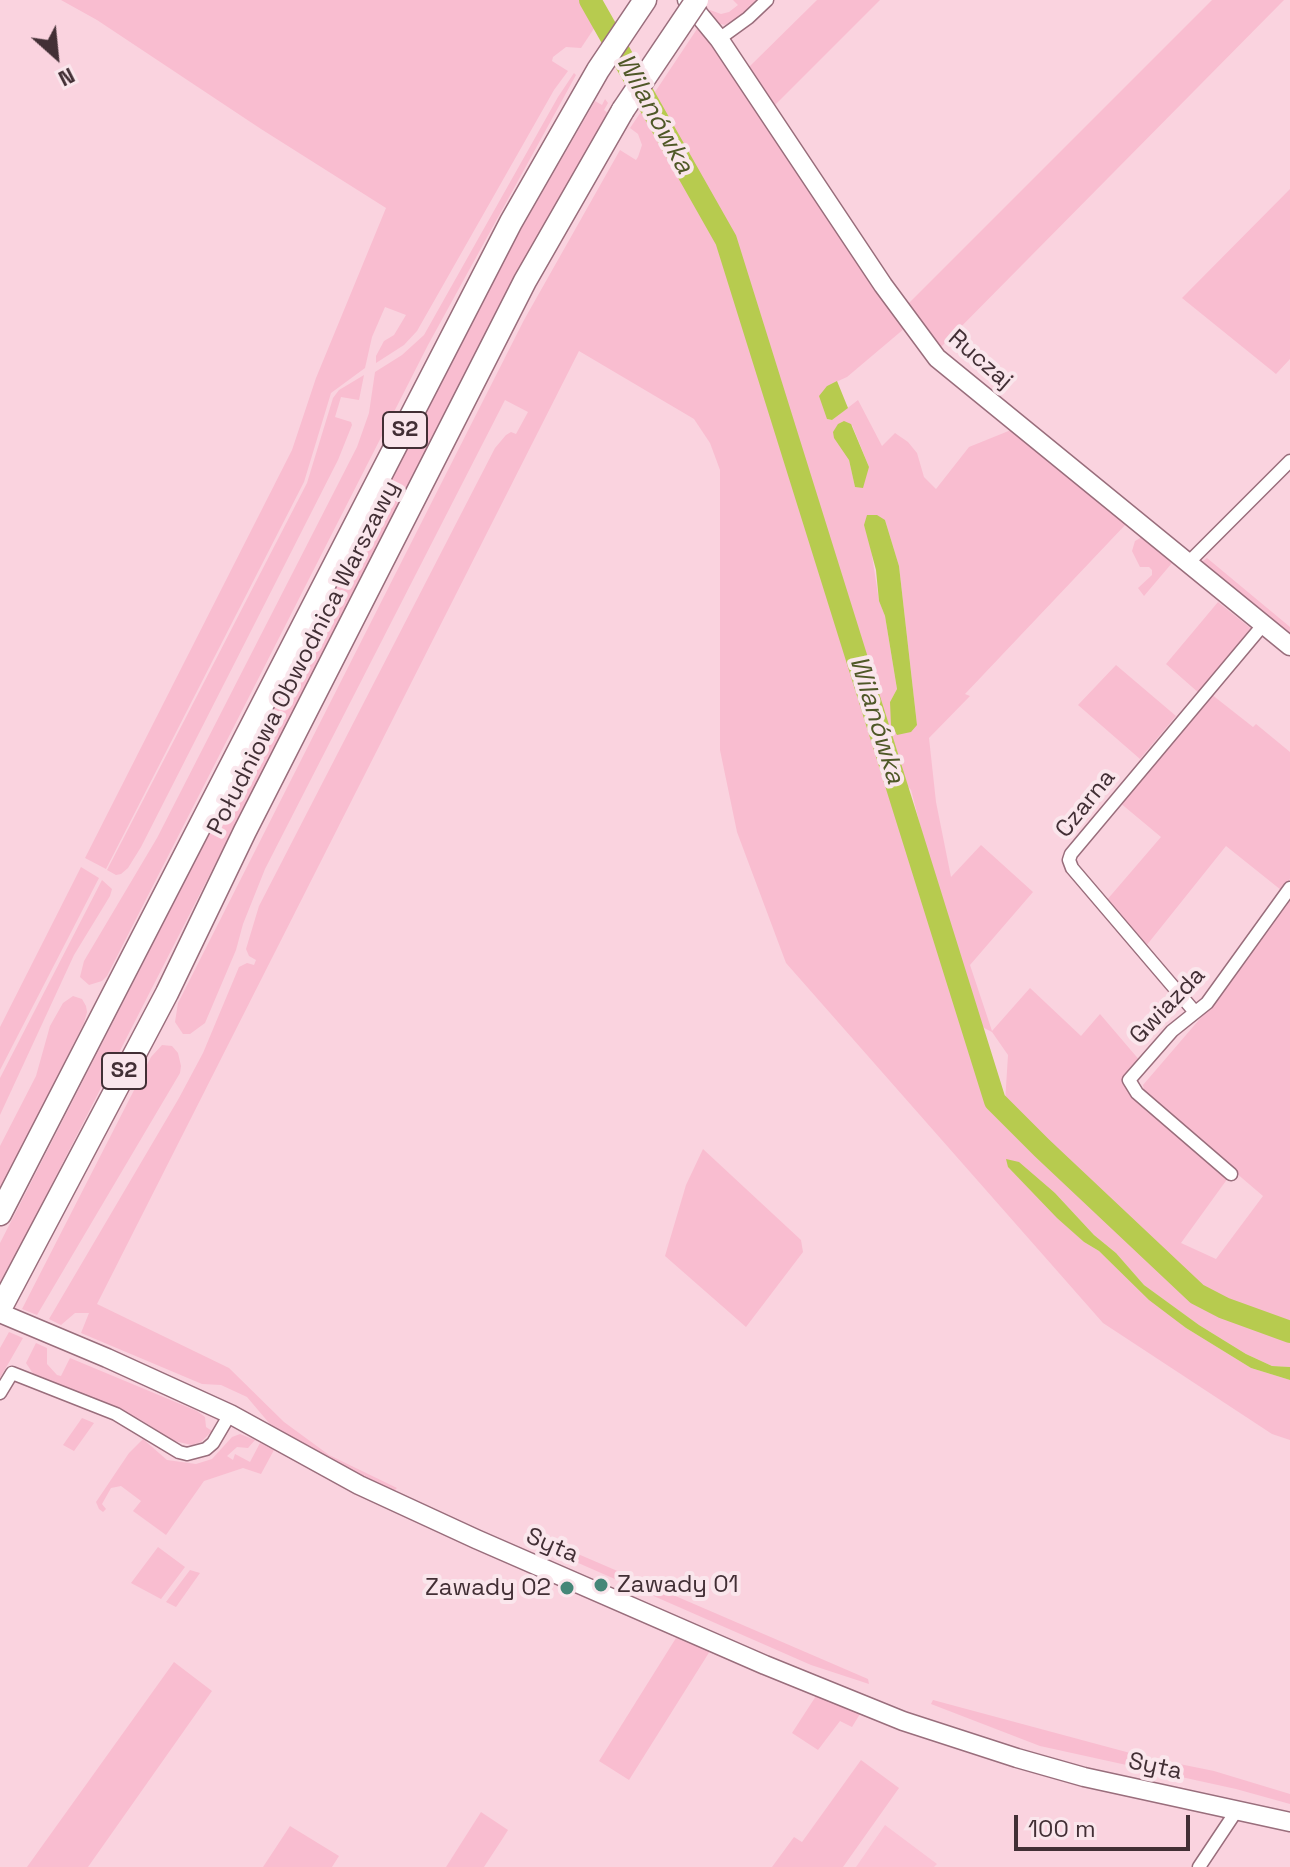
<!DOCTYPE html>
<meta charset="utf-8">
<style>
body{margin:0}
#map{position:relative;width:1290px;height:1867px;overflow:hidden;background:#fad3df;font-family:"Space Grotesk",sans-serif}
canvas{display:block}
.north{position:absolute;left:16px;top:16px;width:80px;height:80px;-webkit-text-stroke:6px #fae6ec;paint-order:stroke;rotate:153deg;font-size:22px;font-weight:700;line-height:32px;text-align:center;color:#422f35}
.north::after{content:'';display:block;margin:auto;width:28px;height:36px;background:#422f35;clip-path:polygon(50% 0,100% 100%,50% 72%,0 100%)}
.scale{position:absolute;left:1014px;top:1815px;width:176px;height:36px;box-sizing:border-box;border:4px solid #422f35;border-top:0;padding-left:10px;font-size:24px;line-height:28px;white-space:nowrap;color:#422f35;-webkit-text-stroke:6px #fae6ec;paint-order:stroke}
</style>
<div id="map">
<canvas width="1290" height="1867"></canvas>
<div class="north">N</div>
<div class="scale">100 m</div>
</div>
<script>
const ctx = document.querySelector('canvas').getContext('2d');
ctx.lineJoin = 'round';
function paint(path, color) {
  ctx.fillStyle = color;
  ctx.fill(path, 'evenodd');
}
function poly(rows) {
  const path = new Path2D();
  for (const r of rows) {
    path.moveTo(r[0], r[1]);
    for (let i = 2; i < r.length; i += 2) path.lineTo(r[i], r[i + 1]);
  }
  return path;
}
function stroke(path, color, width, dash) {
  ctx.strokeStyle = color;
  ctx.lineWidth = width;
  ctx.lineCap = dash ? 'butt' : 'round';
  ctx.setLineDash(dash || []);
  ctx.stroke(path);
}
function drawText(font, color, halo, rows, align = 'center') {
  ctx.font = font + ' "Space Grotesk",sans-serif';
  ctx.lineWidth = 8;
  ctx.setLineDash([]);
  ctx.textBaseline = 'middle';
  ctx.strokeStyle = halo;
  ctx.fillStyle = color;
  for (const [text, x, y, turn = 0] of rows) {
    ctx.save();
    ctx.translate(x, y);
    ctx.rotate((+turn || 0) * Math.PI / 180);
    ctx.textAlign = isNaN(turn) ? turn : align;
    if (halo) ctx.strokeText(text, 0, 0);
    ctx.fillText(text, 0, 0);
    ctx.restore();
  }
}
const built = poly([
 [885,1825,937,1864,934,1867,856,1867]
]);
const green = poly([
 [61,0,582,0,597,24,581,48,566,47,553,57,552,61,568,71,554,90,417,331,404,345,376,363,376,356,384,341,394,335,406,315,385,307,372,337,365,368,331,393,304,482,106,869,85,858,292,450,316,378,386,208,261,129,97,20],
 [733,0,759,0,745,13,725,25,716,23,707,14,710,10,721,14,729,12,738,5],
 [817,0,880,0,775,105,749,67],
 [1212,0,1284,0,940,348,908,304],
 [701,23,905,328,847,377,827,386,827,419,832,420,858,400,882,446,895,433,908,442,917,453,924,477,936,489,969,447,1011,430,1127,523,965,694,970,696,929,738,936,802,951,877,981,845,1033,892,970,965,992,1031,1030,988,1081,1036,1100,1014,1141,1062,1123,1082,1136,1096,1228,1178,1181,1243,1216,1259,1263,1196,1145,1095,1143,1085,1204,1014,1290,895,1290,1322,1204,1290,1169,1260,1124,1213,1063,1160,1025,1119,1013,1112,1005,1103,1008,1055,992,1032,984,1028,974,1014,957,962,947,964,992,1104,1019,1135,1194,1302,1290,1337,1290,1367,1272,1366,1246,1354,1199,1325,1144,1285,1116,1253,1094,1235,1055,1193,1008,1167,1084,1242,1099,1251,1186,1328,1251,1368,1290,1380,1290,1440,1272,1434,1103,1323,786,963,737,832,720,750,720,470,710,443,694,419,579,351,97,1304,229,1368,284,1422,329,1455,397,1488,391,1494,275,1430,247,1397,221,1385,202,1384,81,1333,89,1313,75,1313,61,1325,49,1319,179,1098,203,1053,239,967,247,963,254,965,256,960,249,956,246,949,259,906,495,448,506,435,511,432,516,434,528,412,505,400,265,869,243,924,236,950,205,1023,190,1034,183,1034,175,1022,178,1003,524,320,620,150,636,160,638,157,642,145,638,134,630,128,645,106,672,150,677,144,653,95],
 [852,425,869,467,855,487,849,460],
 [885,520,899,566,917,725,890,702,897,689,885,616,879,601,871,549],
 [873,694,898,776,911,790,933,875,920,878,866,701],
 [574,73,576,75,428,345,107,976,102,981,89,985,80,977,84,961,157,838,357,447,369,413,375,372,402,355,424,335,558,97],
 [605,99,608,103,604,110,609,114,513,280,0,1286,0,1243,502,262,595,101,602,105],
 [1290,189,1290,359,1276,374,1182,298],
 [364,375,359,400,341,397,335,417,351,422,352,425,338,460,141,847,128,868,121,874,116,875,107,870,307,483,333,398,339,390],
 [1142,537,1172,563,1144,596,1138,588,1152,575,1152,570,1149,567,1140,567,1132,551,1135,541],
 [1207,558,1290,627,1290,640,1200,563],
 [1218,602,1254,631,1200,694,1166,664],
 [1116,665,1176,716,1140,759,1078,705],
 [1211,694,1253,727,1256,724,1290,752,1290,879,1281,890,1226,846,1146,946,1106,901,1161,837,1119,802],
 [81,867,99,878,0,1070,0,1027],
 [102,880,112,889,110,896,74,955,0,1115,0,1078],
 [73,996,82,999,86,1006,87,1012,84,1023,0,1191,0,1146,36,1076,50,1026,63,1003],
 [162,1045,172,1046,178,1053,181,1066,180,1073,37,1315,22,1309,151,1057],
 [703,1149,801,1240,803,1252,746,1327,665,1256,686,1185],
 [9,1332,23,1338,0,1378,0,1348],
 [36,1343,47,1348,47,1364,57,1375,61,1376,70,1358,197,1411,205,1417,206,1427,212,1431,201,1442,192,1445,174,1441,141,1420,34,1375,26,1363],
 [82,1418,94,1423,74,1451,63,1445],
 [240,1434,255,1440,248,1448,237,1447,227,1456,233,1460,235,1454,250,1462,260,1443,274,1450,261,1474,243,1468,204,1481,166,1535,133,1511,141,1501,121,1486,111,1488,102,1504,106,1509,103,1512,99,1509,96,1502,129,1453,143,1439,167,1460,196,1464,212,1459,232,1437],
 [158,1547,185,1567,161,1599,131,1583],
 [578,1554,868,1679,869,1684,811,1665,576,1562],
 [190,1570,200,1573,176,1607,166,1602],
 [676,1638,710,1651,629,1780,599,1761],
 [174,1662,212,1691,88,1867,27,1867],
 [816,1696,860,1714,852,1727,840,1721,818,1750,792,1733],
 [933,1700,1145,1757,1214,1771,1290,1794,1290,1804,1236,1789,1040,1746,931,1704],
 [861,1760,899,1788,843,1867,772,1867,794,1837,802,1842],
 [481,1812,508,1830,503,1838,484,1867,446,1867],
 [290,1826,339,1856,332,1867,263,1867]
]);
const water = poly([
 [837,381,848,408,832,420,827,419,819,396,827,386],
 [844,421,851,424,869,467,863,488,855,487,849,460,834,438,833,432,838,424],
 [867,515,877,515,885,520,899,566,917,725,911,732,897,735,891,725,890,702,897,689,885,616,879,601,876,570,864,525],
 [1006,1159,1019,1162,1055,1193,1094,1235,1116,1253,1144,1285,1199,1325,1246,1354,1272,1366,1290,1367,1290,1380,1251,1368,1186,1328,1149,1300,1099,1251,1084,1242,1057,1218,1008,1167]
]);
const river = poly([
 [590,0,726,240,995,1101,1042,1148,1197,1294,1224,1308,1290,1332]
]);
const street = poly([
 [719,39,748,18,767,0],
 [1188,563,1290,461],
 [1194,1011,1072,868,1069,860,1071,854,1263,625],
 [1231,1174,1137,1093,1129,1080,1172,1031,1207,1003,1290,888],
 [0,1393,12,1373,116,1414,179,1452,187,1454,206,1449,213,1443,230,1414],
 [1199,1867,1237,1810]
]);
const secondary = poly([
 [687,0,719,39,883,285,937,358,1290,646],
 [0,1313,107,1358,230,1414,359,1485,476,1539,765,1665,903,1721,1017,1758,1084,1777,1290,1822]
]);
const highway = poly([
 [0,1214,511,222,598,70,645,0],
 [0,1309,167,993,245,831,525,281,623,110]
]);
const highwayBridge = poly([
 [623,110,697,0]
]);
const markers = [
 [601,1585,8,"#458778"],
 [567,1588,8,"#458778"]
];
const shields = [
 [405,430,44],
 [124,1071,44]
];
const shieldNames = [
 ["S2",405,430],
 ["S2",124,1071]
];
const streetNames = [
 ["Ruczaj",980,360,41],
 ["Południowa Obwodnica Warszawy",304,658,-63],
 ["Czarna",1086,804,-51],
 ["Gwiazda",1168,1006,-46],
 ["Syta",552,1546,23],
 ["Syta",1155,1767,12]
];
const poiNames = [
 ["Zawady 01",617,1585],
 ["Zawady 02",551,1588,"right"]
];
const waterNames = [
 ["Wilanówka",654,114,61],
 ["Wilanówka",876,720,73]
];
paint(built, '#fbc3d5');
paint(green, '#f9bdd0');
paint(water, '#b7cb4f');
stroke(river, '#b7cb4f', 22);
stroke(street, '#996e7c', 15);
stroke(secondary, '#996e7c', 21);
stroke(highway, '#996e7c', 25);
stroke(street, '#fff', 12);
stroke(secondary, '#fff', 18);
stroke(highway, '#fff', 22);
stroke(highwayBridge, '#996e7c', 25, []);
stroke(highwayBridge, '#fff', 22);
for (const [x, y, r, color] of markers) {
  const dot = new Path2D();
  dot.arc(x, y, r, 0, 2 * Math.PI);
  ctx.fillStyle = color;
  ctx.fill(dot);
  stroke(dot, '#fae6ec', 3);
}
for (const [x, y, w] of shields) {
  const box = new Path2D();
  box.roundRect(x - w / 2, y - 18, w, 36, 6);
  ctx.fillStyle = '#fae6ec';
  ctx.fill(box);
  stroke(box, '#422f35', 2);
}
drawText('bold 22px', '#422f35', null, shieldNames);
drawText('24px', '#422f35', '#fae6ec', streetNames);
drawText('24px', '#422f35', '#fae6ec', poiNames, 'left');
drawText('italic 26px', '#4f5827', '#fae6ec', waterNames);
</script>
